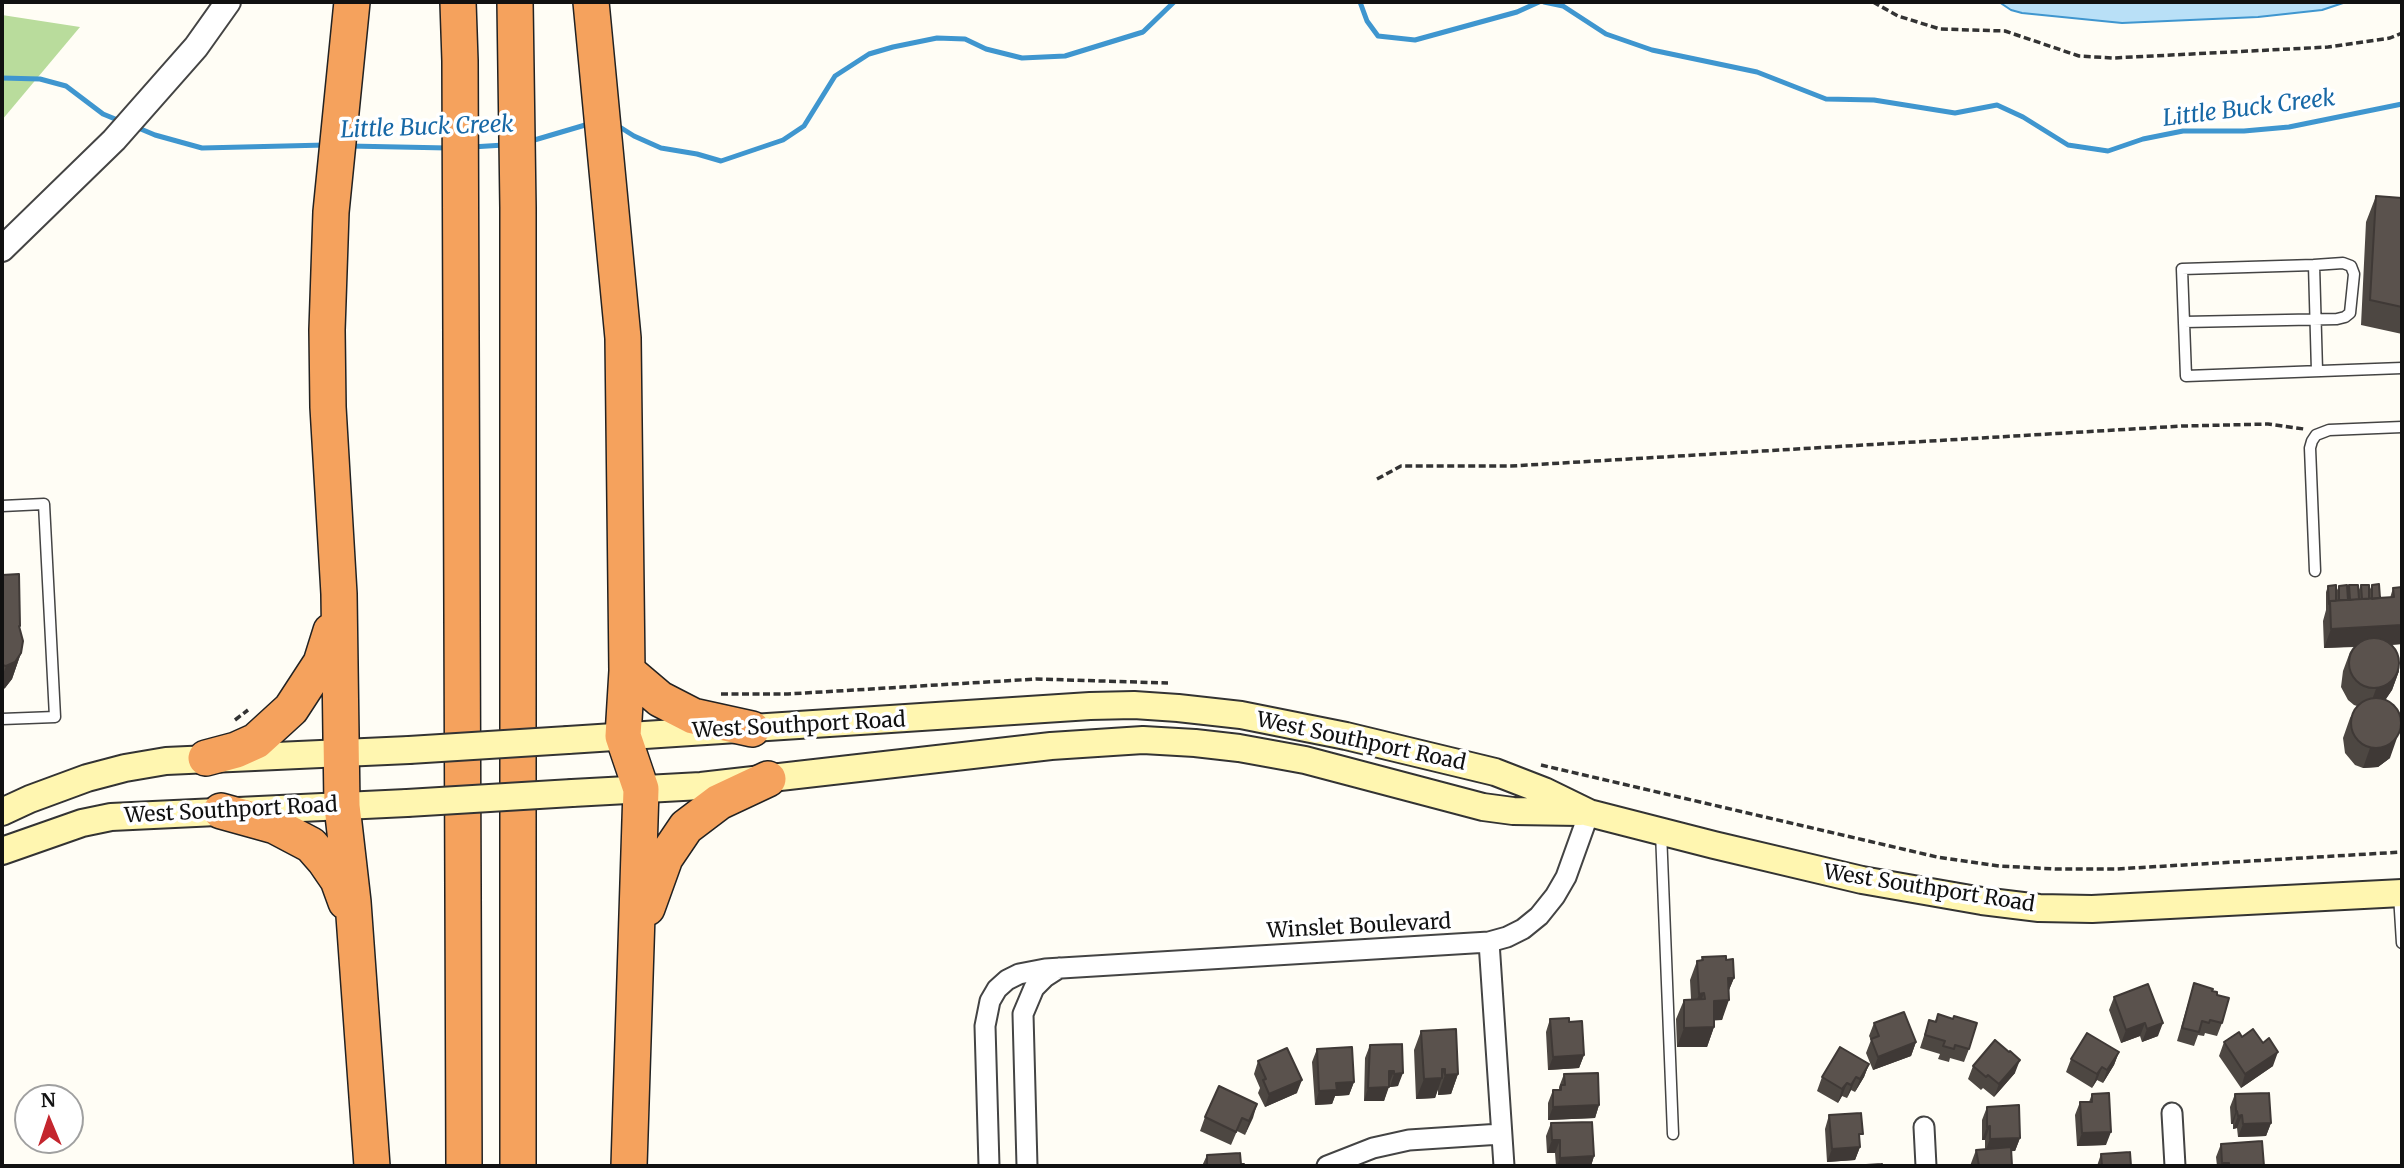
<!DOCTYPE html>
<style>
body{margin:0}
#map{position:relative;width:2404px;height:1168px;overflow:hidden;background:#fffdf5;font-family:Merriweather,serif}
canvas{display:block}
.frame{position:absolute;inset:0;border:4px solid #111;pointer-events:none}
.north{position:absolute;left:14px;top:1084px;width:70px;height:70px;box-sizing:border-box;background:#fff;border:2px solid #a0a0a0;border-radius:50%;rotate:358deg;font-size:19px;font-weight:700;line-height:28px;text-align:center;color:#111}
.north::after{content:'';display:block;margin:auto;width:24px;height:32px;background:#c4262e;clip-path:polygon(50% 0,100% 100%,50% 72%,0 100%)}
</style>
<div id="map">
<canvas width="2404" height="1168"></canvas>
<div class="frame"></div>
<div class="north">N</div>
</div>
<script>
const ctx = document.querySelector('canvas').getContext('2d');
ctx.lineJoin = 'round';
function paint(path, color) {
  ctx.fillStyle = color;
  ctx.fill(path, 'evenodd');
}
function poly(rows) {
  const path = new Path2D();
  for (const r of rows) {
    if (r.length === 3) {
      path.moveTo(r[0] + r[2], r[1]);
      path.arc(r[0], r[1], r[2], 0, 2 * Math.PI);
      continue;
    }
    path.moveTo(r[0], r[1]);
    for (let i = 2; i < r.length; i += 2) path.lineTo(r[i], r[i + 1]);
  }
  return path;
}
function stroke(path, color, width, dash) {
  ctx.strokeStyle = color;
  ctx.lineWidth = width;
  ctx.lineCap = dash ? 'butt' : 'round';
  ctx.setLineDash(dash || []);
  ctx.stroke(path);
}
function drawText(font, color, halo, rows, align = 'center') {
  ctx.font = font + ' Merriweather,serif';
  ctx.lineWidth = 7;
  ctx.setLineDash([]);
  ctx.textBaseline = 'middle';
  ctx.strokeStyle = halo;
  ctx.fillStyle = color;
  for (const [text, x, y, turn = 0] of rows) {
    ctx.save();
    ctx.translate(x, y);
    ctx.rotate((+turn || 0) * Math.PI / 180);
    ctx.textAlign = isNaN(turn) ? turn : align;
    if (halo) ctx.strokeText(text, 0, 0);
    ctx.fillText(text, 0, 0);
    ctx.restore();
  }
}
const forest = poly([
 [2,15,80,27,2,120]
]);
const water = poly([
 [1999,2,2346,2,2322,10,2258,17,2122,23,2022,13,2011,10,1999,2]
]);
const stream = poly([
 [1360,2,1367,21,1378,36,1415,40,1517,12,1539,2],
 [1544,2,1563,6,1606,34,1652,50,1757,72,1826,99,1874,100,1955,113,1997,105,2023,117,2068,145,2108,151,2143,139,2183,131,2244,131,2289,127,2402,104],
 [2,78,40,79,66,86,103,114,120,121],
 [615,124,634,136,661,148,697,154,721,161,783,140,804,126,835,76,869,54,893,47,937,38,965,39,986,49,1022,58,1065,56,1143,32,1174,2],
 [136,127,155,135,202,148,326,145],
 [531,141,592,123],
 [349,146,448,148],
 [472,147,504,145]
]);
const path = poly([
 [1873,2,1898,16,1940,29,2005,31,2079,56,2113,58,2328,47,2390,38,2402,33],
 [1377,479,1401,466,1511,466,2183,426,2268,424,2304,429],
 [721,694,788,694,1036,679,1168,683],
 [235,720,248,710],
 [1541,765,1937,857,1999,866,2055,869,2116,869,2402,852]
]);
const service = poly([
 [2184,322,2337,319,2345,317,2350,313,2354,274,2351,266,2343,263,2314,265],
 [2317,371,2314,265,2182,269,2186,376,2402,368],
 [2,506,44,504,55,717,2,719],
 [2315,571,2310,448,2312,441,2316,435,2329,430,2402,427],
 [1661,832,1673,1134],
 [2399,895,2402,943]
]);
const minor = poly([
 [1489,942,1504,1166],
 [2172,1113,2175,1166],
 [1924,1127,1926,1166],
 [989,1166,985,1026,990,1001,997,989,1007,980,1019,974,1045,969,1489,942,1507,937,1523,929,1539,916,1555,896,1566,877,1589,813],
 [1027,1166,1023,1014,1034,988,1045,977,1059,968],
 [1327,1166,1373,1148,1409,1140,1501,1134]
]);
const tertiary = poly([
 [2,249,114,140,196,47,228,2]
]);
const secondary = poly([
 [568,740,1090,706,1134,705,1178,708,1241,715,1346,736,1495,772,1544,791,1589,813,1714,845,1862,880,1982,901,2039,908,2092,909,2402,893],
 [572,793,701,786,1051,746,1143,740,1195,743,1239,748,1305,760,1483,807,1513,811,1580,812],
 [2,812,30,799,87,778,125,768,166,761,409,750],
 [2,851,82,823,111,817,407,803]
]);
const motorway = poly([
 [352,2,331,212,327,330,328,407,339,594,342,806,353,902,372,1166],
 [458,2,460,61,464,1166],
 [515,2,518,208,518,1166],
 [591,2,623,338,627,671,623,736,641,789,629,1166],
 [627,671,660,699,693,716,752,729],
 [206,758,236,750,256,741,291,709,321,663,331,631],
 [221,811,275,826,311,845,325,861,338,880,346,902],
 [647,908,665,858,686,827,719,802,768,779]
]);
const secondaryBridge = poly([
 [409,750,568,740],
 [407,803,572,793]
]);
const wall = poly([
 [2376,196,2402,198,2402,334,2361,325,2366,222],
 [2,575,20,626,19,628,21,653,12,679,5,688,2,690],
 [2349,585,2358,592,2361,585,2369,591,2372,585,2380,598,2390,598,2393,588,2402,644,2392,645,2399,671,2392,690,2386,699,2390,758,2378,767,2363,768,2355,765,2345,753,2343,738,2350,718,2357,706,2354,705,2348,700,2341,687,2343,671,2350,652,2355,647,2324,648,2323,621,2326,610,2326,592,2328,586,2336,592,2339,586,2347,590],
 [1702,957,1726,960,1734,978,1729,990,1722,1020,1714,1020,1714,1027,1707,1047,1677,1047,1676,1019,1684,1000,1691,999,1690,980,1697,961,1701,961],
 [2194,983,2212,991,2217,995,2222,1023,2217,1036,2205,1033,2204,1036,2198,1035,2194,1046,2177,1041],
 [2148,984,2158,1036,2142,1042,2140,1036,2121,1043,2109,1010,2114,997],
 [1938,1014,1969,1049,1964,1062,1950,1058,1949,1062,1938,1059,1940,1054,1920,1048,1929,1020,1935,1021],
 [1550,1019,1569,1022,1584,1055,1579,1068,1548,1070,1546,1032],
 [1874,1023,1916,1042,1911,1056,1873,1070,1866,1053,1871,1040,1869,1036],
 [1421,1031,1458,1074,1451,1094,1438,1095,1438,1089,1435,1098,1416,1099,1414,1050],
 [2242,1037,2273,1066,2241,1088,2219,1056,2224,1042],
 [1402,1044,1398,1086,1390,1087,1389,1084,1384,1101,1364,1101,1365,1058,1370,1045],
 [1317,1049,1354,1082,1349,1095,1335,1096,1332,1104,1315,1105,1312,1062],
 [2119,1052,2114,1065,2103,1083,2097,1080,2092,1088,2066,1072,2071,1059],
 [1258,1061,1297,1093,1265,1107,1258,1093,1260,1088,1254,1074],
 [1869,1064,1864,1077,1855,1092,1851,1090,1847,1098,1842,1096,1838,1103,1817,1091,1822,1077],
 [1973,1066,2015,1073,1994,1097,1983,1088,1981,1090,1968,1079],
 [1564,1074,1599,1105,1595,1118,1548,1120,1548,1103,1553,1090,1559,1090,1559,1087],
 [2092,1094,2106,1145,2077,1146,2075,1115,2080,1102,2089,1102],
 [2235,1094,2271,1123,2266,1136,2238,1137,2237,1128,2233,1129,2233,1124,2231,1124,2230,1107],
 [1257,1104,1245,1135,1237,1131,1231,1145,1200,1131,1205,1117],
 [1987,1107,2020,1138,2015,1151,2011,1151,2012,1166,1970,1166,1976,1150,1985,1149,1985,1140,1982,1140,1982,1120],
 [1829,1115,1860,1147,1855,1160,1827,1162,1825,1129],
 [1551,1123,1594,1156,1591,1166,1556,1166,1555,1153,1547,1153,1546,1136],
 [2221,1144,2264,1166,2217,1166,2216,1157],
 [2101,1154,2131,1166,2097,1166],
 [1207,1155,1241,1164,1244,1166,1202,1166]
]);
const shadedWall = poly([
 [2402,625,2402,644,2324,648,2331,629],
 [21,653,12,679,5,688,2,690,2,677,6,666],
 [2399,671,2392,690,2383,703,2369,708,2376,689],
 [2397,738,2390,758,2378,767,2363,768,2370,748],
 [1728,978,1734,978,1726,997],
 [1704,993,1697,1013,1692,1013,1699,994],
 [1729,1000,1722,1020,1706,1021,1714,1001],
 [2145,1023,2140,1036,2121,1043,2126,1030],
 [2163,1023,2158,1036,2142,1042,2147,1029],
 [1714,1027,1707,1047,1677,1047,1684,1028],
 [1916,1042,1911,1056,1873,1070,1878,1057],
 [2119,1052,2114,1065,2103,1083,2107,1070],
 [2278,1052,2273,1066,2241,1088,2245,1074],
 [1584,1055,1579,1068,1548,1070,1553,1057],
 [2020,1060,2015,1073,1994,1097,1999,1084],
 [1869,1064,1864,1077,1855,1092,1860,1079],
 [2102,1067,2097,1080,2092,1088,2097,1074],
 [1442,1069,1445,1069,1435,1098,1416,1099,1424,1079],
 [1389,1071,1394,1071,1389,1084],
 [1403,1073,1398,1086,1390,1087,1394,1074],
 [1458,1074,1451,1094,1438,1095,1445,1075],
 [1856,1077,1851,1090,1847,1098,1851,1085],
 [1302,1080,1297,1093,1265,1107,1269,1094],
 [1354,1082,1349,1095,1335,1096,1332,1104,1315,1105,1319,1091,1336,1083],
 [1847,1083,1842,1096,1838,1103,1842,1089],
 [1389,1087,1384,1101,1364,1101,1368,1088],
 [1257,1104,1253,1118,1245,1135,1249,1121],
 [1599,1105,1595,1118,1548,1120,1553,1107],
 [2236,1111,2237,1111,2233,1124,2231,1124],
 [2242,1115,2237,1128,2233,1129,2238,1116],
 [2271,1123,2266,1136,2238,1137,2243,1124],
 [1990,1126,1985,1140,1982,1140,1987,1127],
 [2111,1132,2106,1145,2077,1146,2082,1133],
 [2020,1138,2015,1151,1985,1152,1990,1139],
 [1552,1140,1560,1140,1555,1153,1547,1153],
 [1860,1147,1855,1160,1827,1162,1832,1149],
 [1594,1156,1591,1166,1557,1166,1560,1158],
 [2222,1163,2229,1163,2228,1166,2221,1166]
]);
const building = poly([
 [2376,196,2402,198,2402,307,2370,300,2376,196],
 [19,574,20,626,19,626,23,641,21,653,15,662,6,666,2,665,2,575,19,574],
 [2379,584,2380,598,2372,599,2372,585,2379,584],
 [2336,585,2336,601,2330,601,2329,604,2328,586,2336,585],
 [2347,585,2348,600,2339,600,2339,586,2347,585],
 [2349,585,2358,585,2359,599,2350,600,2349,585],
 [2361,585,2369,585,2369,599,2362,599,2361,585],
 [2402,587,2402,625,2331,629,2330,601,2394,597,2393,588,2402,587],
 [2374,663,25],
 [2376,723,25],
 [1726,956,1726,960,1733,959,1734,978,1728,978,1729,1000,1714,1001,1714,1027,1684,1028,1684,1000,1705,999,1704,993,1699,994,1697,961,1703,960,1702,957,1726,956],
 [2194,983,2213,989,2212,991,2217,992,2217,995,2229,998,2222,1023,2210,1020,2209,1023,2202,1021,2199,1032,2182,1028,2194,983],
 [2148,984,2163,1023,2147,1029,2145,1023,2126,1030,2114,997,2148,984],
 [1904,1012,1916,1042,1878,1057,1871,1039,1879,1036,1874,1023,1904,1012],
 [1938,1014,1953,1019,1954,1016,1977,1023,1969,1049,1955,1045,1954,1049,1943,1046,1945,1041,1925,1035,1929,1020,1936,1022,1938,1014],
 [1569,1018,1569,1022,1582,1021,1584,1055,1553,1057,1550,1019,1569,1018],
 [1456,1029,1458,1074,1445,1075,1445,1069,1442,1069,1442,1078,1424,1079,1421,1031,1456,1029],
 [2253,1029,2263,1043,2269,1038,2278,1052,2245,1074,2224,1042,2239,1032,2242,1037,2253,1029],
 [2087,1033,2119,1052,2107,1070,2102,1067,2097,1074,2071,1059,2087,1033],
 [1995,1040,2009,1052,2010,1051,2020,1060,1999,1084,1988,1075,1986,1077,1973,1066,1995,1040],
 [1402,1044,1403,1073,1394,1074,1394,1071,1389,1071,1389,1087,1368,1088,1370,1045,1402,1044],
 [1352,1047,1354,1082,1336,1083,1337,1090,1319,1091,1317,1049,1352,1047],
 [1840,1047,1869,1064,1860,1079,1856,1077,1851,1085,1847,1083,1842,1089,1822,1077,1840,1047],
 [1287,1048,1302,1080,1269,1094,1263,1080,1266,1079,1258,1061,1287,1048],
 [1598,1073,1599,1105,1553,1107,1553,1090,1561,1090,1561,1085,1565,1085,1564,1074,1598,1073],
 [1219,1086,1257,1104,1249,1121,1242,1118,1236,1132,1205,1117,1219,1086],
 [2109,1093,2111,1132,2082,1133,2080,1102,2092,1102,2092,1094,2109,1093],
 [2269,1093,2271,1123,2243,1124,2242,1115,2238,1116,2237,1111,2236,1111,2235,1094,2269,1093],
 [2019,1105,2020,1138,1990,1139,1990,1126,1987,1127,1987,1107,2019,1105],
 [1861,1113,1863,1134,1859,1134,1860,1147,1832,1149,1829,1115,1861,1113],
 [1592,1122,1594,1156,1560,1158,1560,1140,1552,1140,1551,1123,1592,1122],
 [2262,1141,2264,1166,2229,1166,2229,1163,2222,1163,2221,1144,2262,1141],
 [2011,1147,2012,1166,1979,1166,1976,1150,2011,1147],
 [2130,1152,2131,1166,2102,1166,2101,1154,2130,1152],
 [1240,1153,1241,1164,1244,1164,1244,1166,1207,1166,1207,1155,1240,1153],
 [1882,1164,1883,1166,1850,1166,1882,1164]
]);
const streetNames = [
 ["West Southport Road",799,726,-3],
 ["West Southport Road",1361,742,12],
 ["West Southport Road",231,811,-3],
 ["West Southport Road",1929,889,9],
 ["Winslet Boulevard",1359,927,-3]
];
const waterNames = [
 ["Little Buck Creek",2249,109,-7],
 ["Little Buck Creek",427,128,-2]
];
paint(forest, '#b9dc9c');
paint(water, '#b9e0f7');
stroke(water, '#3f96cf', 2);
stroke(stream, '#3f96cf', 5);
stroke(service, '#444', 13);
stroke(minor, '#444', 23);
stroke(tertiary, '#444', 28);
stroke(secondary, '#333', 30);
stroke(motorway, '#222', 38);
stroke(path, '#333', 3.5, [7, 3.5]);
stroke(service, '#fff', 10);
stroke(minor, '#fff', 19);
stroke(tertiary, '#fff', 24);
stroke(secondary, '#fff6b0', 26);
stroke(motorway, '#f5a25d', 35);
stroke(secondaryBridge, '#333', 30, []);
stroke(secondaryBridge, '#fff6b0', 26);
paint(wall, '#4d4742');
paint(shadedWall, '#3f3936');
paint(building, '#5a524d');
stroke(building, '#3f3936', 2);
drawText('21px', '#111', '#fff', streetNames);
drawText('italic 23px', '#1768a6', '#fff', waterNames);
</script>
